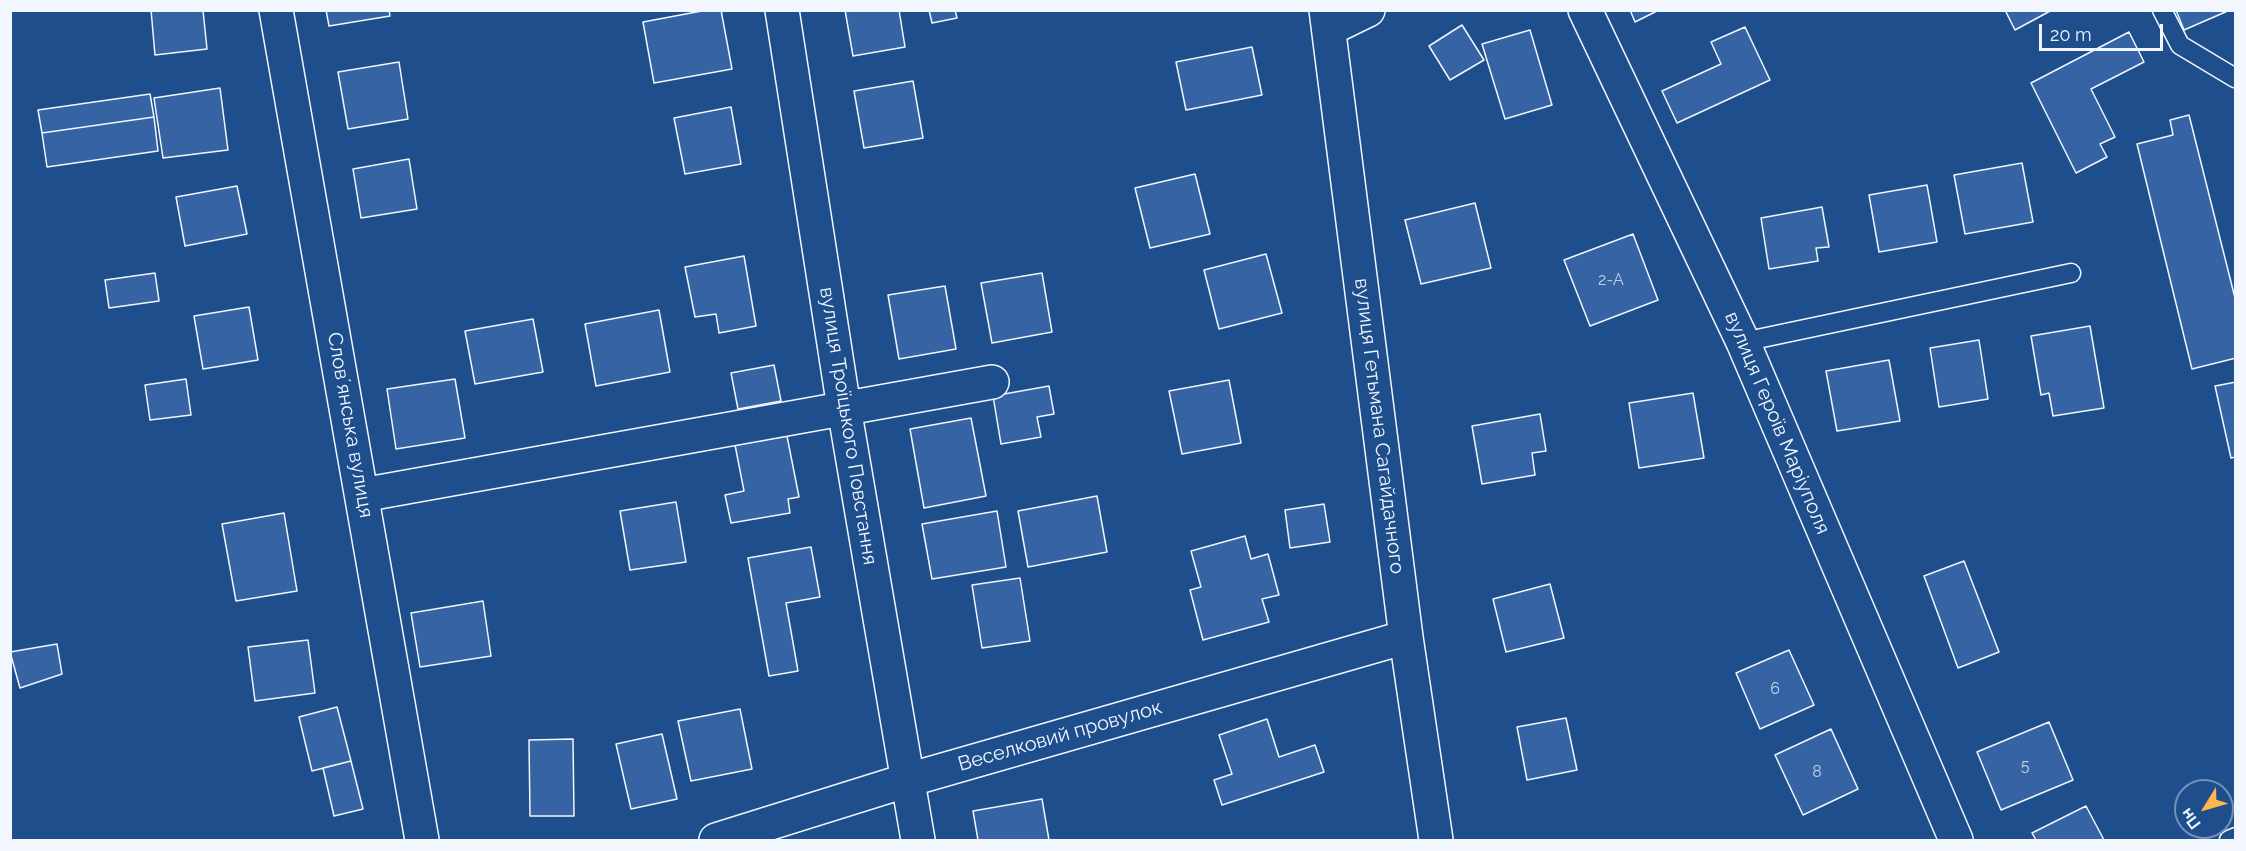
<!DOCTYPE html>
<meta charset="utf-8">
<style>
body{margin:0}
#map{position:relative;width:2246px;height:851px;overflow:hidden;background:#1f4e8c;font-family:Raleway,sans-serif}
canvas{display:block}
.frame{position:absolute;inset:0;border:12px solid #f2f6ff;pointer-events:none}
.north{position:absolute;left:2174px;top:779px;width:60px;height:60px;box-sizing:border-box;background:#1f4e8c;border:2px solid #7391ba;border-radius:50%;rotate:233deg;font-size:16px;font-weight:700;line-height:24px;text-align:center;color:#f2f6ff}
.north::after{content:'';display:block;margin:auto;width:21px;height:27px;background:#ffb74d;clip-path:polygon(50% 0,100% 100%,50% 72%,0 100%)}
.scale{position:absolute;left:2039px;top:24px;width:124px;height:27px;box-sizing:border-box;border:3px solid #f2f6ff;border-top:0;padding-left:8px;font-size:18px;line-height:21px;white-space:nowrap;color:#f2f6ff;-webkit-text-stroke:4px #1f4e8c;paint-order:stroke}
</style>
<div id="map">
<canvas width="2246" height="851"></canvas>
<div class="frame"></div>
<div class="north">Пн</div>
<div class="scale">20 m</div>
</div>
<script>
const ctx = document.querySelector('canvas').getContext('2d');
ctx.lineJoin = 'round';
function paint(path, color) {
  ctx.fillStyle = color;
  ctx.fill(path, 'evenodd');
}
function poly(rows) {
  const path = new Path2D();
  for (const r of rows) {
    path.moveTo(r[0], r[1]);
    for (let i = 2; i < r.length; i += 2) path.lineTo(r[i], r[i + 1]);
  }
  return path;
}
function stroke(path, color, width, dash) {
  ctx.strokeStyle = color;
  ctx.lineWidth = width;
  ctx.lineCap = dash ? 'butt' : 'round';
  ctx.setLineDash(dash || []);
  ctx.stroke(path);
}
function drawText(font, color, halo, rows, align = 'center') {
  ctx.font = font + ' Raleway,sans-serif';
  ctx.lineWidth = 4.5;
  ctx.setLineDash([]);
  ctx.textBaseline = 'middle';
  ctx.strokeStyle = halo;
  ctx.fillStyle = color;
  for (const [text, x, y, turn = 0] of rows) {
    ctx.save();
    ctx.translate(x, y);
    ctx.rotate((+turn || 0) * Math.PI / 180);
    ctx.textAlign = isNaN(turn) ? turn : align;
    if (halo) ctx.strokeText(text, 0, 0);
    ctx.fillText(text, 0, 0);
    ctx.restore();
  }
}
const building = poly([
 [151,10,203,10,207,49,155,55,151,10],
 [326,10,389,10,390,16,329,26,326,10],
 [707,10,721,10,732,69,654,83,643,22,707,10],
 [845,10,899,10,905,47,853,56,845,10],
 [929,10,955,10,957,18,932,23,929,10],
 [1630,10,1659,10,1635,22,1630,10],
 [2005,10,2052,10,2015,30,2005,10],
 [2176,10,2230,10,2184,30,2176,10],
 [1462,25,1484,60,1450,80,1429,46,1462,25],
 [1745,27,1770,80,1677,123,1662,91,1721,64,1711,42,1745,27],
 [1530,30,1552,105,1505,119,1482,44,1530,30],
 [2129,32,2144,62,2091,89,2115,137,2100,144,2107,157,2076,173,2031,83,2129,32],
 [1252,47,1262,95,1186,110,1176,62,1252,47],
 [399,62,408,119,348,129,338,72,399,62],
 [913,81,923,138,864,148,854,91,913,81],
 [220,88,228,150,163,158,154,98,220,88],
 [150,94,154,117,42,133,38,110,150,94],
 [731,107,741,164,685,174,674,118,731,107],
 [2189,115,2236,302,2236,358,2192,369,2137,144,2173,135,2170,120,2189,115],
 [154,117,158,151,47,167,42,133,154,117],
 [409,159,417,209,361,218,353,169,409,159],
 [2022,163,2033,222,1965,234,1954,175,2022,163],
 [1195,174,1210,234,1150,248,1135,188,1195,174],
 [1927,185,1937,242,1879,252,1869,195,1927,185],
 [237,186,247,234,185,246,176,197,237,186],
 [1475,203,1491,268,1421,284,1405,220,1475,203],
 [1822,207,1829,247,1816,248,1818,261,1769,269,1761,218,1822,207],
 [1633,234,1658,300,1590,326,1564,260,1633,234],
 [1266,254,1282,313,1219,329,1204,270,1266,254],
 [744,256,756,326,719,333,716,314,695,317,685,267,744,256],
 [155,273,159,301,109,308,105,280,155,273],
 [1042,273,1052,332,992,343,981,283,1042,273],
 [945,286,956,349,899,359,888,295,945,286],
 [249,307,258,360,203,369,194,316,249,307],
 [659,310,670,372,596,386,585,324,659,310],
 [533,319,543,372,475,384,465,331,533,319],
 [2090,326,2104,408,2053,416,2049,393,2041,395,2031,336,2090,326],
 [1979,340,1988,399,1939,407,1930,348,1979,340],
 [1889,360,1900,421,1837,431,1826,371,1889,360],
 [774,365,781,401,738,409,731,373,774,365],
 [186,379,191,415,150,420,145,385,186,379],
 [455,379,465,438,396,449,387,389,455,379],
 [1229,380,1241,443,1182,454,1169,391,1229,380],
 [2236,382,2236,457,2231,458,2215,386,2236,382],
 [1049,386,1054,414,1037,417,1041,437,1001,444,993,396,1049,386],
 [1693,393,1704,458,1639,468,1629,403,1693,393],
 [1540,414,1546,451,1532,453,1535,475,1482,484,1472,426,1540,414],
 [971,418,986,496,924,508,910,429,971,418],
 [787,436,799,497,788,499,790,513,731,523,725,495,744,491,735,445,787,436],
 [1097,496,1107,552,1028,567,1018,511,1097,496],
 [676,502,686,562,630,570,620,511,676,502],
 [1324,504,1330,542,1290,548,1285,510,1324,504],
 [997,511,1006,567,932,579,922,524,997,511],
 [284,513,297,591,236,601,222,524,284,513],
 [1245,536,1251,559,1268,554,1279,595,1262,599,1269,622,1203,640,1190,590,1201,587,1191,551,1245,536],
 [811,547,820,597,786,603,798,671,769,676,748,558,811,547],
 [1964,561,1999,652,1958,668,1924,576,1964,561],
 [1020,578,1030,641,982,648,972,585,1020,578],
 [1550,584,1564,638,1506,652,1493,599,1550,584],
 [483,601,491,656,420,667,411,613,483,601],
 [308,640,315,693,255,701,248,647,308,640],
 [57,644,62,674,20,688,10,652,57,644],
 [1789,650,1814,705,1760,729,1736,673,1789,650],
 [337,707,351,761,312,771,299,717,337,707],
 [740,709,752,769,691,781,678,721,740,709],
 [1566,718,1577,770,1527,780,1517,727,1566,718],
 [1267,719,1279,757,1315,745,1324,772,1222,805,1214,780,1232,774,1219,735,1267,719],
 [2049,722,2073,780,2001,810,1977,752,2049,722],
 [1831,729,1858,789,1803,815,1775,755,1831,729],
 [662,734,677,799,631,809,616,744,662,734],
 [573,739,574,816,530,816,529,740,573,739],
 [351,761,363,809,334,816,323,768,351,761],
 [1042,799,1049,840,978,840,973,811,1042,799],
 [2086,806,2104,840,2036,840,2032,833,2086,806]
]);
const service = poly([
 [2162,10,2180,45,2235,78],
 [1743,342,2071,273],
 [2229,840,2236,837]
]);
const minor = poly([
 [276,10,422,840],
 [782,10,844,408,918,840],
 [1326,10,1406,637,1436,840],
 [1585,10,1743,342,1956,840],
 [1329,29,1368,10],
 [362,495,992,382],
 [716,840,908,780,1406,637]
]);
const numberNames = [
 ["2-А",1611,280],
 ["6",1775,689],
 ["5",2025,766],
 ["8",1817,772]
];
const streetNames = [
 ["вулиця Героїв Маріуполя",1777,423,67],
 ["Словʼянська вулиця",350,425,80],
 ["вулиця Троїцького Повстання",848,426,81],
 ["вулиця Гетьмана Сагайдачного",1379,426,83],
 ["Веселковий провулок",1060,736,-16]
];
paint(building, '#3563a3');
stroke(building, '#f2f6ff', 1.5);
stroke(service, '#f2f6ff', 21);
stroke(minor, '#f2f6ff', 36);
stroke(service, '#1f4e8c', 18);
stroke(minor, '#1f4e8c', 33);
drawText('16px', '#c3d1e8', null, numberNames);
drawText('20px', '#f2f6ff', '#1f4e8c', streetNames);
</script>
